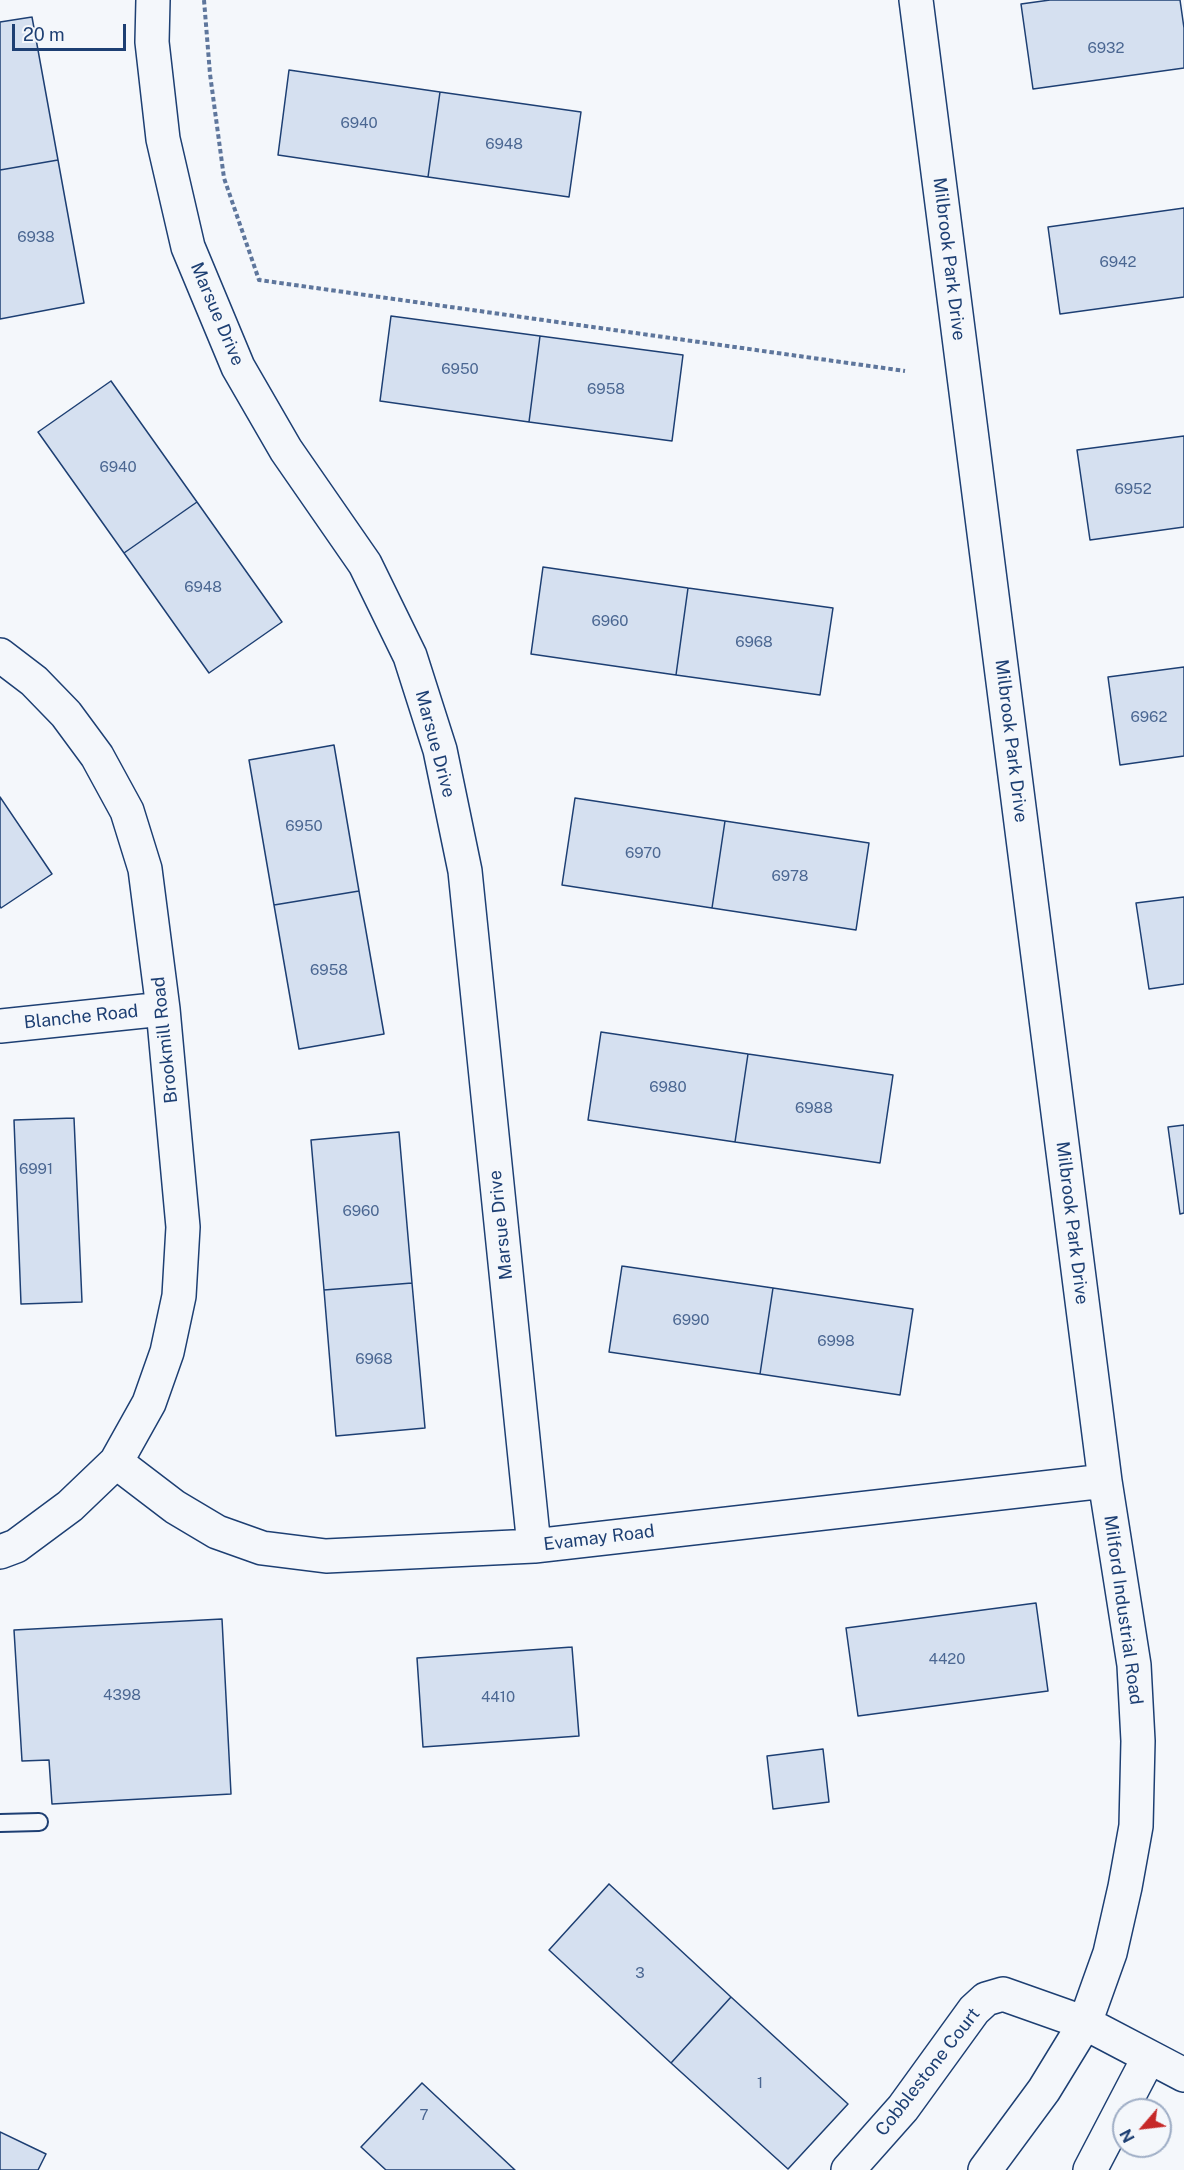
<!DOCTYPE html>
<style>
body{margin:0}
#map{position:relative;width:1184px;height:2170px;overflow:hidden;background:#f4f7fb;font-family:"Public Sans",sans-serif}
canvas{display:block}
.north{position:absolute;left:1112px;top:2098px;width:60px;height:60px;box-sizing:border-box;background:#f4f7fb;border:2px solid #9eadc5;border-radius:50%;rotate:242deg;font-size:16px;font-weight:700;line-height:24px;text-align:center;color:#1d3f73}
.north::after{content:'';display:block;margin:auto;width:21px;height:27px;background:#c62828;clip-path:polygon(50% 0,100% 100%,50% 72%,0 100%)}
.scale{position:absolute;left:12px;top:24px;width:114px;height:27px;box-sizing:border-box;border:3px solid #1d3f73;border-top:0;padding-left:8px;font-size:18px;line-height:21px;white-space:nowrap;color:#1d3f73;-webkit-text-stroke:4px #f4f7fb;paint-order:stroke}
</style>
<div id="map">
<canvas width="1184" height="2170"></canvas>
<div class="north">N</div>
<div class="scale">20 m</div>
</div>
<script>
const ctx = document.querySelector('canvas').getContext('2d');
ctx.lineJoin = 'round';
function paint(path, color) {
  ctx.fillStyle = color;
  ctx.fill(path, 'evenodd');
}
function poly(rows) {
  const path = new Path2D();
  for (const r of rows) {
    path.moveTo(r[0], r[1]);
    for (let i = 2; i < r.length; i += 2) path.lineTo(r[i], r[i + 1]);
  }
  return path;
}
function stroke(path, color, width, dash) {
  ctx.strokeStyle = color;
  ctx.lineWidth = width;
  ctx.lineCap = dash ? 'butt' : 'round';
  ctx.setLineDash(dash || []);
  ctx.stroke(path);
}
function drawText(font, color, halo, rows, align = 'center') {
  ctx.font = font + ' "Public Sans",sans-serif';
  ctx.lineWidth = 4.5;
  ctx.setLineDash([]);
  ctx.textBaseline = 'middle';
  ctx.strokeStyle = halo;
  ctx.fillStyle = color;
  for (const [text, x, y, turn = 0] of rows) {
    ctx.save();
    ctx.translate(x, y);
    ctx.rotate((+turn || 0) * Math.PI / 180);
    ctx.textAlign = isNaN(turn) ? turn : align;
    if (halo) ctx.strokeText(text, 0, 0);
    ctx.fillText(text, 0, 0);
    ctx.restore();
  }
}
const building = poly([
 [1050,0,1180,0,1184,28,1184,68,1033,89,1021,4,1050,0],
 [32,17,58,160,0,170,0,22,32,17],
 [289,70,440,92,428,177,278,155,289,70],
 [440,92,581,112,569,197,428,177,440,92],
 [58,160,84,303,0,319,0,170,58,160],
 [1184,208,1184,297,1060,314,1048,227,1184,208],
 [391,316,540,336,529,422,380,401,391,316],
 [540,336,683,355,672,441,529,422,540,336],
 [111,381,197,502,124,553,38,432,111,381],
 [1184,436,1184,527,1090,540,1077,450,1184,436],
 [197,502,282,622,209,673,124,553,197,502],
 [543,567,688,588,676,675,531,654,543,567],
 [688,588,833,608,820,695,676,675,688,588],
 [1184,667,1184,756,1120,765,1108,677,1184,667],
 [334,745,359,891,274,905,249,760,334,745],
 [0,797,52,874,1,908,0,906,0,797],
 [575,798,725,821,712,908,562,885,575,798],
 [725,821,869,843,856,930,712,908,725,821],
 [359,891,384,1034,299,1049,274,905,359,891],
 [1184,897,1184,984,1149,989,1136,903,1184,897],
 [601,1032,748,1054,735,1142,588,1120,601,1032],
 [748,1054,893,1075,880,1163,735,1142,748,1054],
 [74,1118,82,1302,21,1304,14,1120,74,1118],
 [1184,1125,1184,1213,1180,1214,1168,1127,1184,1125],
 [399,1132,412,1283,324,1290,311,1140,399,1132],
 [622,1266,773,1288,760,1374,609,1352,622,1266],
 [412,1283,425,1428,336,1436,324,1290,412,1283],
 [773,1288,913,1309,900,1395,760,1374,773,1288],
 [1036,1603,1048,1691,858,1716,846,1628,1036,1603],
 [222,1619,231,1794,52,1804,49,1760,22,1761,14,1630,222,1619],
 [572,1647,579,1736,423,1747,417,1658,572,1647],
 [823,1749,829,1802,773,1809,767,1756,823,1749],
 [609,1884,731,1997,671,2063,549,1950,609,1884],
 [731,1997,848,2104,788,2169,671,2063,731,1997],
 [422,2083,515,2170,386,2170,361,2147,422,2083],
 [0,2132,46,2154,38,2170,0,2170,0,2132]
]);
const path = poly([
 [204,0,210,74,224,178,259,280,905,371]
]);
const lane = poly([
 [0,1823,39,1822]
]);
const street = poly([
 [153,0,152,42,163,139,188,247,238,367,286,450,365,564,410,656,440,750,465,871,534,1546],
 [916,0,1105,1481,1134,1665,1138,1741,1136,1826,1125,1887,1110,1953,1085,2023,1044,2090,985,2170],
 [0,655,34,681,66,714,97,756,127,811,145,869,163,1009,183,1227,179,1296,167,1352,149,1403,116,1462,70,1506,16,1546,0,1552],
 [0,1026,163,1009],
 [116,1462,175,1507,217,1532,262,1548,326,1556,534,1546,1105,1481],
 [848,2170,903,2108,974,2010,986,1999,1003,1994,1085,2023,1184,2075],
 [1090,2170,1149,2057]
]);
const numberNames = [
 ["6932",1106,48],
 ["6940",359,123],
 ["6948",504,144],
 ["6938",36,237],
 ["6942",1118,262],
 ["6950",460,369],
 ["6958",606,389],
 ["6940",118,467],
 ["6952",1133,489],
 ["6948",203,587],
 ["6960",610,621],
 ["6968",754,642],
 ["6962",1149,717],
 ["6950",304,826],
 ["6970",643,853],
 ["6978",790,876],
 ["6958",329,970],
 ["6980",668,1087],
 ["6988",814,1108],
 ["6991",36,1169],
 ["6960",361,1211],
 ["6990",691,1320],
 ["6998",836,1341],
 ["6968",374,1359],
 ["4420",947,1659],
 ["4398",122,1695],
 ["4410",498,1697],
 ["3",640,1973],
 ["1",760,2083],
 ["7",424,2115]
];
const streetNames = [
 ["Milbrook Park Drive",949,259,83],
 ["Marsue Drive",217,314,67],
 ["Milbrook Park Drive",1011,741,83],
 ["Marsue Drive",435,744,75],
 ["Blanche Road",81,1017,-6],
 ["Brookmill Road",165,1040,-96],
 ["Milbrook Park Drive",1072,1223,83],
 ["Marsue Drive",501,1225,-96],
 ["Evamay Road",599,1538,-7],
 ["Milford Industrial Road",1123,1610,82],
 ["Cobblestone Court",928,2072,-52]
];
paint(building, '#d5e0f0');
stroke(building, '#1d3f73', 1.5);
stroke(lane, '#1d3f73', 20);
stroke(street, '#1d3f73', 36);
stroke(path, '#5e769c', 4, [4.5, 3]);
stroke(lane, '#f4f7fb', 16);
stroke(street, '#f4f7fb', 33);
drawText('15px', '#4b6792', null, numberNames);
drawText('18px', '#1d3f73', '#f4f7fb', streetNames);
</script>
